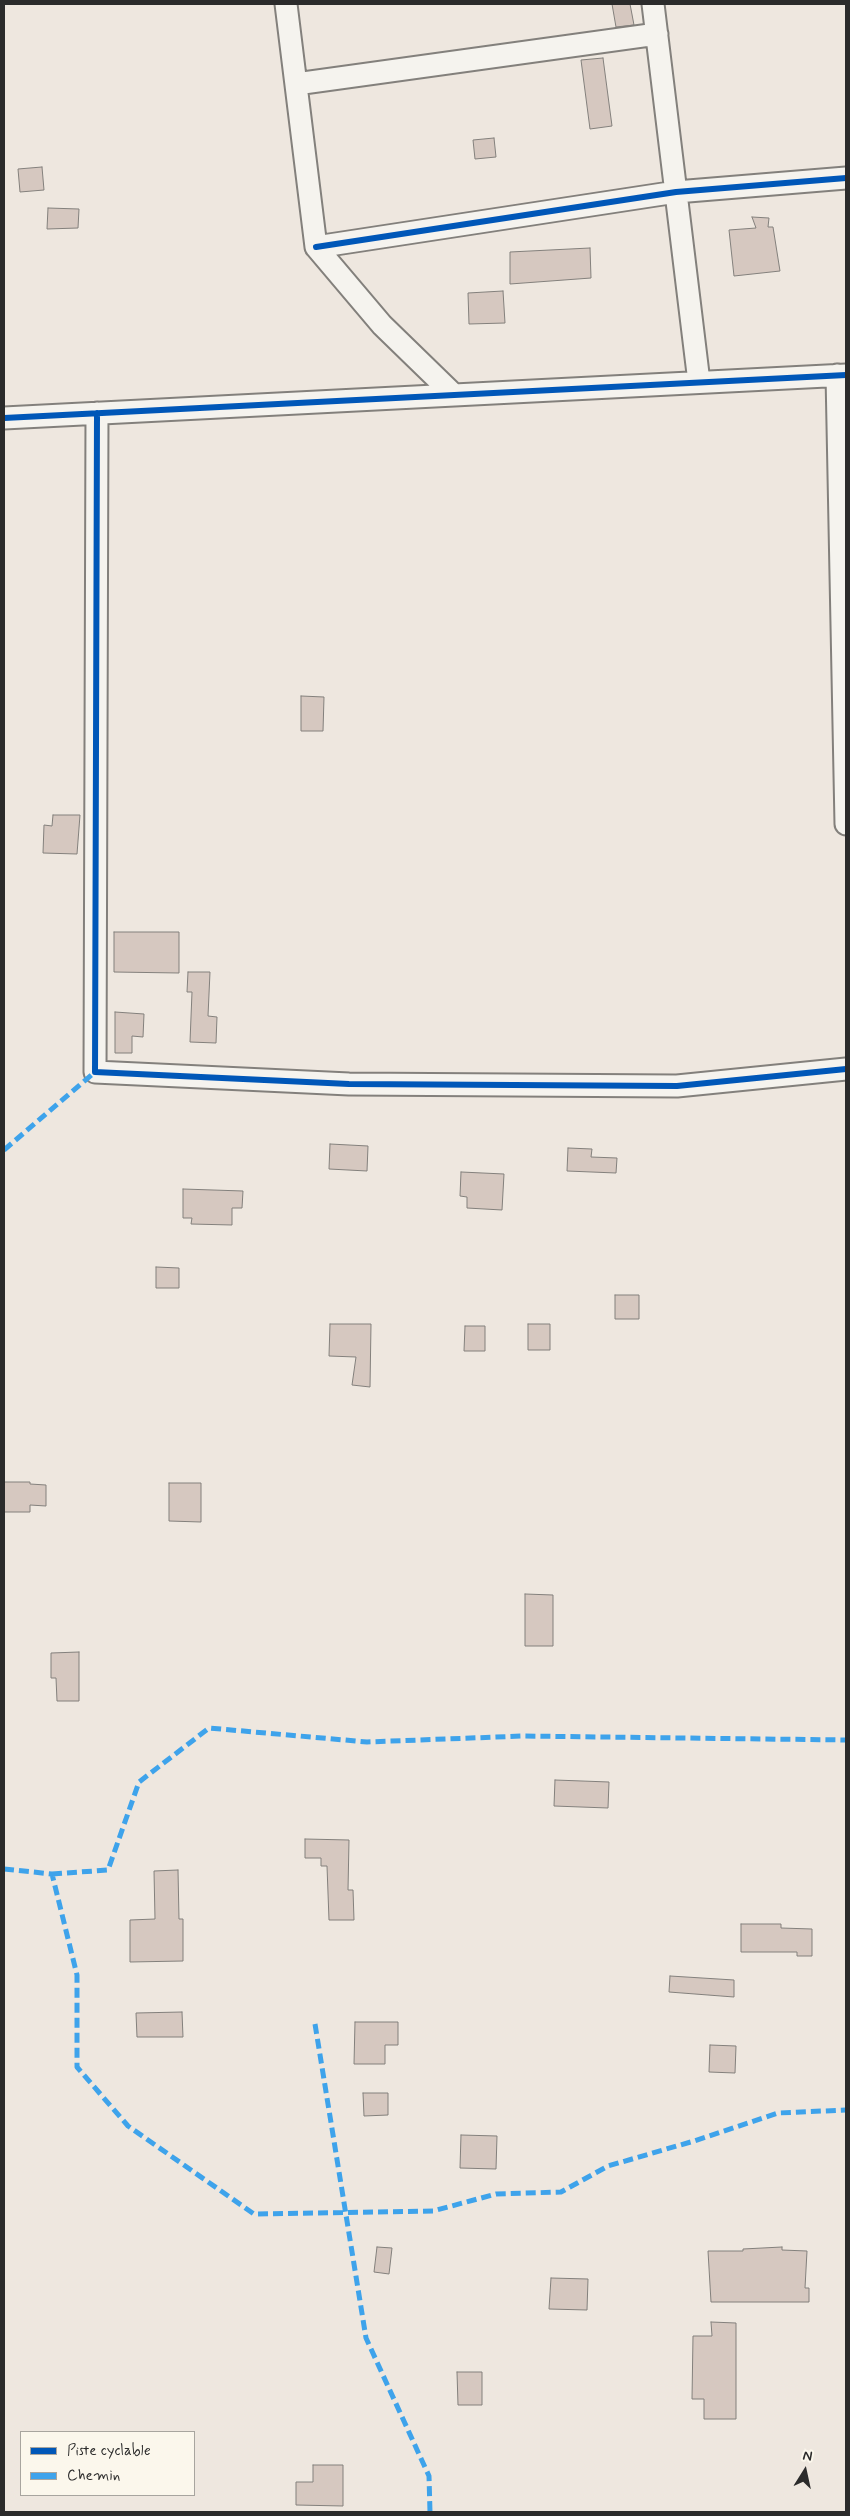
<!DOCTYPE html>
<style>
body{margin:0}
#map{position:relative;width:850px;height:2516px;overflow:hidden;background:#eee7df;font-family:Mynerve,sans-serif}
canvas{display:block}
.frame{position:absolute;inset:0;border:5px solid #2b2b2b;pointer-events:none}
.legend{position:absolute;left:20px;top:2431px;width:175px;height:65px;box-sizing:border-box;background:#fbf7ec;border:1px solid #a8a59f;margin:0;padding:6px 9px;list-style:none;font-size:15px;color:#2b2b2b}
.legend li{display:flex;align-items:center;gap:10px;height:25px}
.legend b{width:25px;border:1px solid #a8a59f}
.north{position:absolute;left:780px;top:2446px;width:50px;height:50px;-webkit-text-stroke:4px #fbf7ec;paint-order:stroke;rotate:10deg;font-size:14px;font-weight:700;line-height:20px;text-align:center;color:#2b2b2b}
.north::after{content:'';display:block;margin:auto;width:18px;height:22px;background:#2b2b2b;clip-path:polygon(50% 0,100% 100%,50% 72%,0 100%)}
</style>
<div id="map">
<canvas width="850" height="2516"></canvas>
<div class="frame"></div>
<ul class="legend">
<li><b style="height:6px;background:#0057b8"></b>Piste cyclable</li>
<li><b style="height:6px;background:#3ea3eb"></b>Chemin</li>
</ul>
<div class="north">N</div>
</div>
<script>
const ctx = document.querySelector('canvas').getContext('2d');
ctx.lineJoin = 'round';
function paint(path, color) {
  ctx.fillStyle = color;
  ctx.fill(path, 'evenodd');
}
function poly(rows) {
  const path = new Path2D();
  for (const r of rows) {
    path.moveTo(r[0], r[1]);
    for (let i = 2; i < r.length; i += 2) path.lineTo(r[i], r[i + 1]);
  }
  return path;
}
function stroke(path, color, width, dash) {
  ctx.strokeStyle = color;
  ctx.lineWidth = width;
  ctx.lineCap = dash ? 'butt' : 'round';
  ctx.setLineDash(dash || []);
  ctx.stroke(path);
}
const building = poly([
 [612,4,630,4,634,25,616,27,612,4],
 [603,58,612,126,590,129,581,60,603,58],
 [494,138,496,157,475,159,473,140,494,138],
 [42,167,44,190,20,192,18,169,42,167],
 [48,208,79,209,78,228,47,229,48,208],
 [752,217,769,218,768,227,773,227,780,271,734,276,729,230,756,228,752,217],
 [590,248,591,278,510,284,510,252,590,248],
 [503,291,505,323,469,324,468,293,503,291],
 [301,696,324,697,323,731,301,731,301,696],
 [53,815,80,815,77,854,43,853,44,825,52,826,53,815],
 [114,932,179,932,179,973,114,972,114,932],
 [188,972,210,972,208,1016,217,1017,216,1043,190,1042,192,992,187,992,188,972],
 [115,1012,144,1014,143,1037,132,1036,132,1053,115,1053,115,1012],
 [330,1144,368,1146,367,1171,329,1169,330,1144],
 [568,1148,592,1149,591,1157,617,1158,616,1173,567,1171,568,1148],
 [461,1172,504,1174,502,1210,467,1208,467,1197,460,1196,461,1172],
 [183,1189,243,1191,242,1208,232,1208,232,1225,191,1224,192,1218,183,1218,183,1189],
 [156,1267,179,1268,179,1288,156,1288,156,1267],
 [615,1295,639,1295,639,1319,615,1319,615,1295],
 [330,1324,371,1324,370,1387,352,1385,356,1357,329,1356,330,1324],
 [528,1324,550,1324,550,1350,528,1350,528,1324],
 [465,1326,485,1326,485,1351,464,1351,465,1326],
 [4,1482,30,1482,30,1484,46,1485,46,1506,30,1505,30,1512,4,1512,4,1482],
 [169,1483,201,1483,201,1522,169,1521,169,1483],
 [525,1594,553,1595,553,1646,525,1646,525,1594],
 [79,1652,79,1701,57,1701,56,1678,51,1678,51,1653,79,1652],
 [555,1780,609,1782,608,1808,554,1806,555,1780],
 [305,1839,349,1840,348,1890,353,1890,354,1920,329,1920,327,1866,321,1866,321,1858,305,1858,305,1839],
 [178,1870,179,1919,183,1919,183,1961,130,1962,130,1920,155,1919,154,1871,178,1870],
 [741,1924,781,1924,781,1928,812,1929,812,1956,797,1956,797,1952,741,1952,741,1924],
 [670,1976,734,1980,734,1997,669,1992,670,1976],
 [182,2012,183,2037,137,2037,136,2013,182,2012],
 [355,2022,398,2022,398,2045,385,2045,385,2064,354,2064,355,2022],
 [710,2045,736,2046,735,2073,709,2072,710,2045],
 [363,2093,388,2093,388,2115,364,2116,363,2093],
 [461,2135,497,2136,496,2169,460,2168,461,2135],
 [377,2247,392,2248,389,2274,374,2272,377,2247],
 [782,2247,782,2250,807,2251,805,2288,809,2288,809,2302,711,2302,708,2251,743,2251,743,2249,782,2247],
 [551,2278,588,2279,587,2310,549,2309,551,2278],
 [711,2322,736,2323,736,2419,704,2419,704,2399,692,2399,693,2336,712,2336,711,2322],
 [457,2372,482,2372,482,2405,458,2405,457,2372],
 [313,2465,343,2465,343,2506,296,2505,296,2482,313,2482,313,2465]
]);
const street = poly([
 [286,4,316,247,382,325,454,395],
 [653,4,699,382],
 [296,84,657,34],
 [316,247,676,192,846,178],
 [837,375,846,824],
 [97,413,95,1072,349,1084,677,1086,846,1069],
 [4,418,846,375]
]);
const quiet = poly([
 [4,1150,95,1072],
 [4,1869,52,1874,77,1975,77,2067,128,2126,254,2214,433,2211,496,2194,561,2192,608,2166,694,2141,778,2113,846,2110],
 [52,1874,108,1870,139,1782,209,1728,367,1742,523,1736,846,1740],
 [315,2024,366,2338,429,2476,430,2512]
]);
const cycleway = poly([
 [316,247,676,192,846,178],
 [97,413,95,1072,349,1084,677,1086,846,1069],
 [4,418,846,375]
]);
paint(building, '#d6c8c0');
stroke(building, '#83807c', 1);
stroke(street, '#83807c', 25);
stroke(street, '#f5f3ee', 21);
stroke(quiet, '#3ea3eb', 5, [10, 5]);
stroke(cycleway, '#0057b8', 6);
</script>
